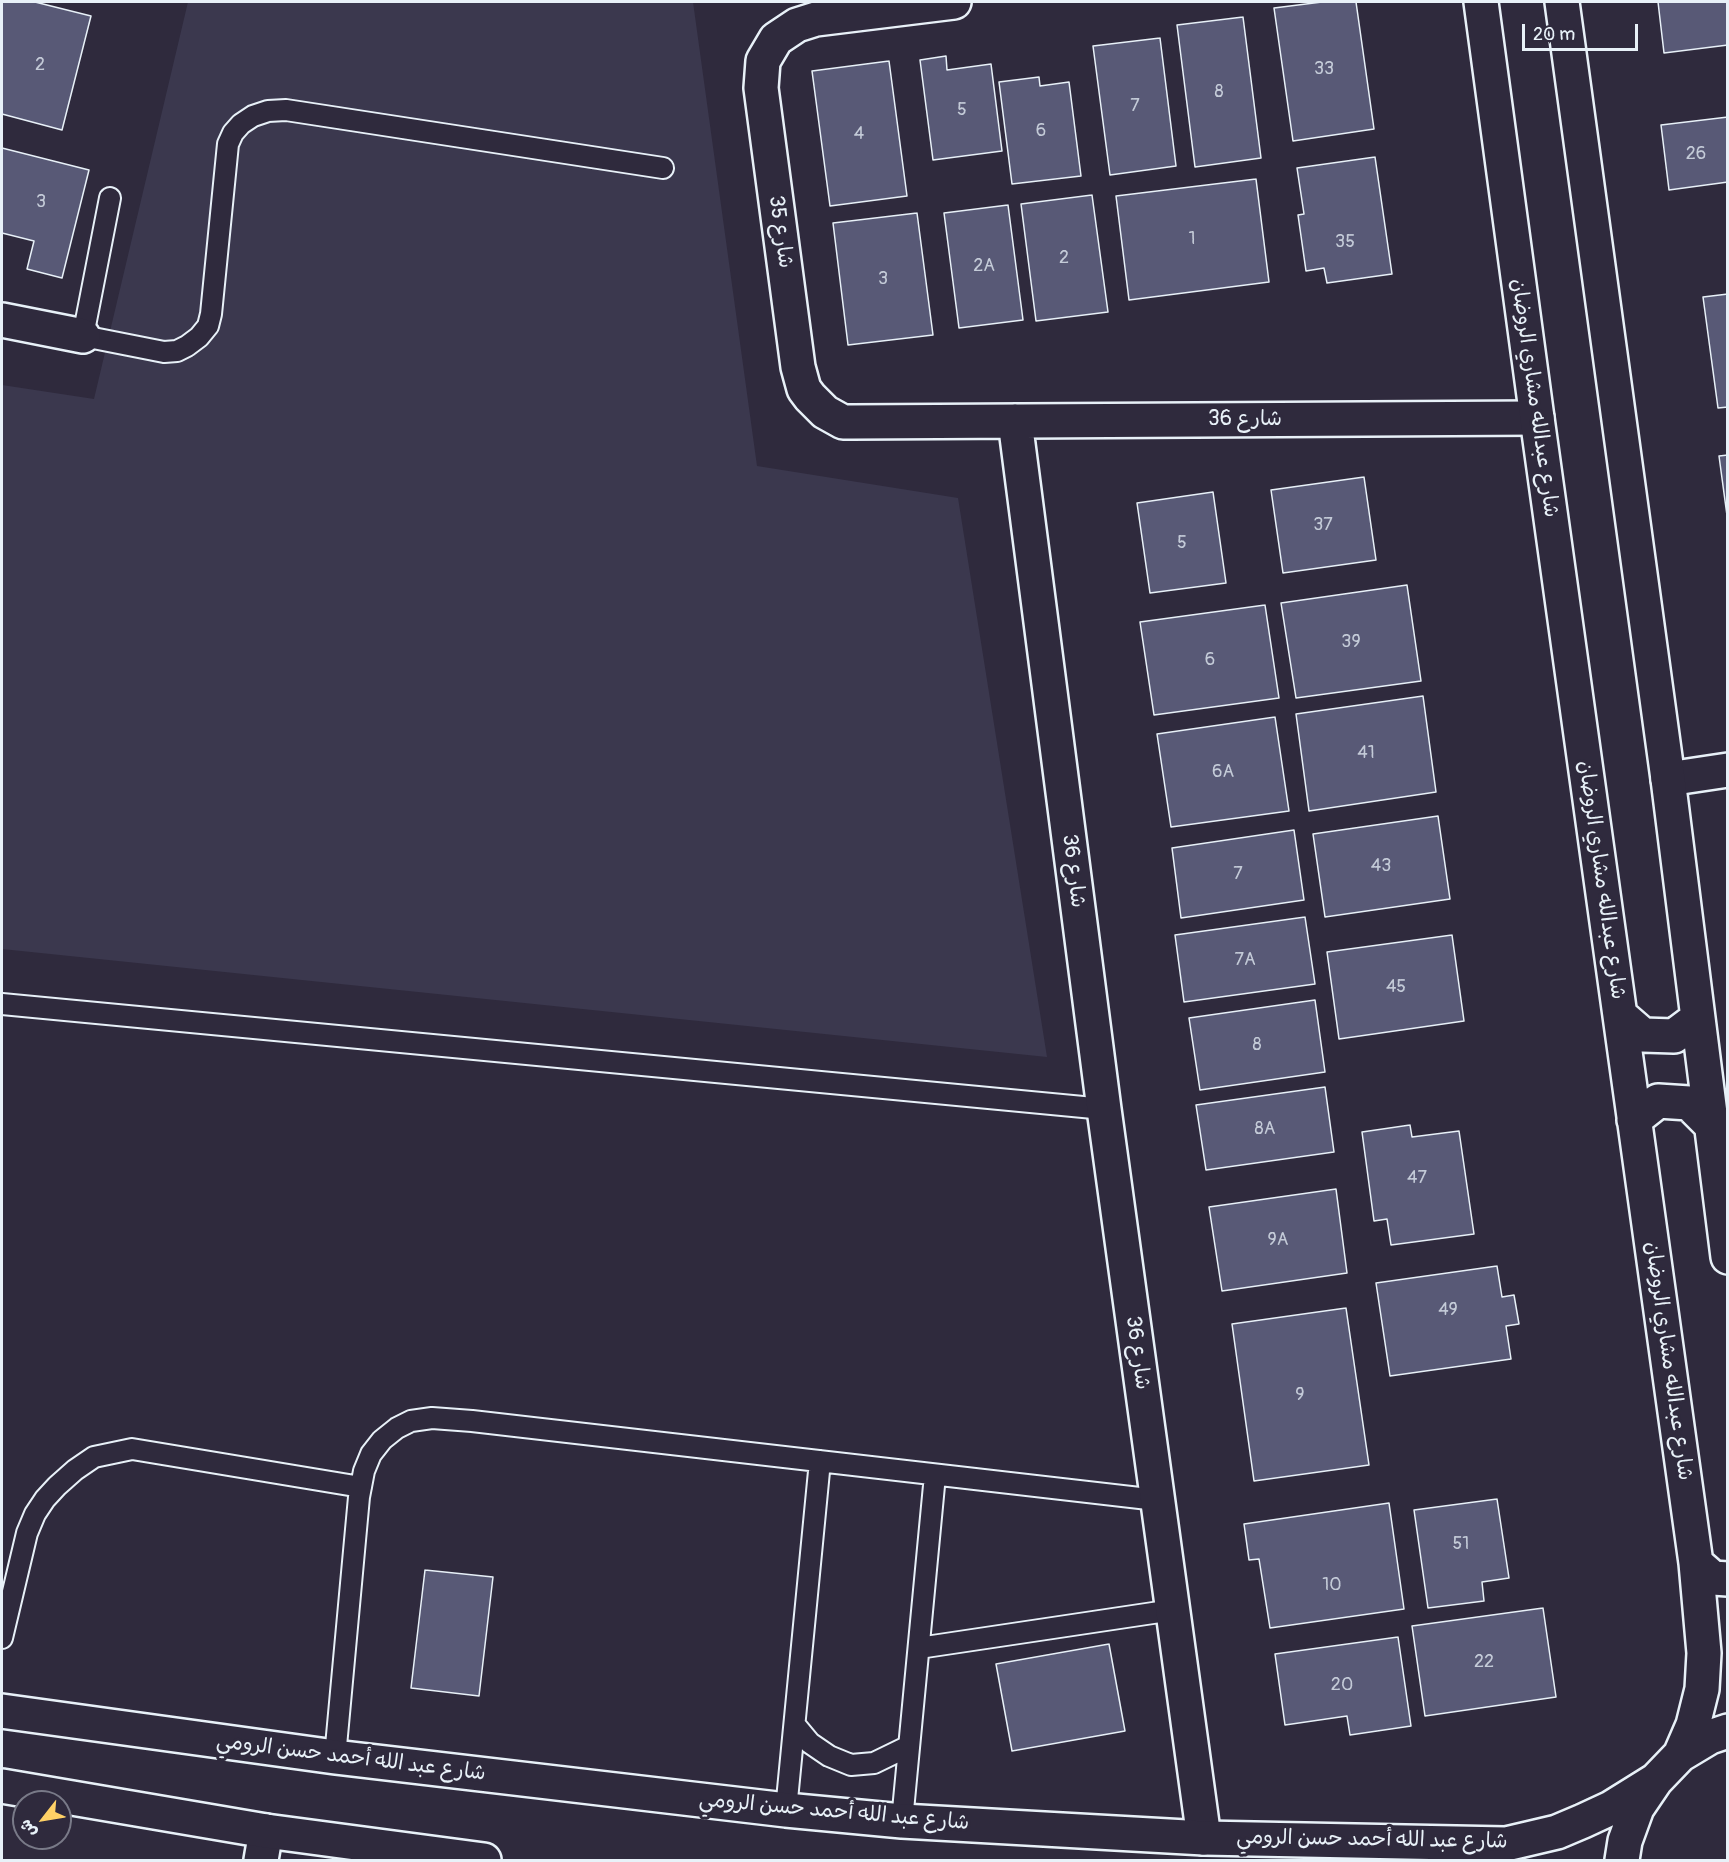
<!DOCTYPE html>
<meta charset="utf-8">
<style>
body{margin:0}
#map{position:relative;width:1729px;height:1862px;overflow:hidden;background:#2f2a3d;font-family:Pangolin,"Playpen Sans Arabic",sans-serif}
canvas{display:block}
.frame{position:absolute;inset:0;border:3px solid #e8f1f8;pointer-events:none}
.north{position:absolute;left:12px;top:1790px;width:60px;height:60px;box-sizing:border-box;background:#2f2a3d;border:2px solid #797a88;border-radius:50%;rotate:239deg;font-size:16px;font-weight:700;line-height:24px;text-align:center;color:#e8f1f8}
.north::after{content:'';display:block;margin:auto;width:21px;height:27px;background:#ffd166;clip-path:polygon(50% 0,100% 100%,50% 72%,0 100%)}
.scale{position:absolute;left:1522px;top:24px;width:116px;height:27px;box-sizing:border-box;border:3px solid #e8f1f8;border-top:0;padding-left:8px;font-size:18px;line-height:21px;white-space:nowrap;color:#e8f1f8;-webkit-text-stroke:4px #2f2a3d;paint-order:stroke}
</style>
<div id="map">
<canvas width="1729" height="1862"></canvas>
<div class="frame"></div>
<div class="north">ش</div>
<div class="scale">20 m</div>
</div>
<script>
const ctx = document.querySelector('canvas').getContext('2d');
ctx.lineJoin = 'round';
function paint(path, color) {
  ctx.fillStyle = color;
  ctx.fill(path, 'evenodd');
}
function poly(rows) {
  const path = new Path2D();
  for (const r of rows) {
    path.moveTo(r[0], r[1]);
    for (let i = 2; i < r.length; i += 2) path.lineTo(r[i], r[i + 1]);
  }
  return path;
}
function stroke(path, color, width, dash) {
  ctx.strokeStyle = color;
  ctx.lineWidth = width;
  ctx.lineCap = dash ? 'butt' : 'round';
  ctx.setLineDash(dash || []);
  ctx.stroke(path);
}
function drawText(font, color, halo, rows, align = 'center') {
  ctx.font = font + ' Pangolin,"Playpen Sans Arabic",sans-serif';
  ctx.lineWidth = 6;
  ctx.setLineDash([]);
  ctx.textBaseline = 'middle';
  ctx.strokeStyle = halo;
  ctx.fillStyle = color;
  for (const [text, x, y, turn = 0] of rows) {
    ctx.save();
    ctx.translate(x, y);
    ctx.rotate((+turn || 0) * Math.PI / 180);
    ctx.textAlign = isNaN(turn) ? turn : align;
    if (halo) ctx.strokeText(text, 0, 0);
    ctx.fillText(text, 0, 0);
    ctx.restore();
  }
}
const built = poly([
 [188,2,693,2,757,466,958,498,1047,1057,2,949,2,385,94,399]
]);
const building = poly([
 [2,2,35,2,91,16,62,130,2,114,2,2],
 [1322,2,1356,2,1374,129,1293,141,1274,8,1322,2],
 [1658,2,1728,2,1728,45,1664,53,1658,2],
 [1243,17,1261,158,1195,167,1177,25,1243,17],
 [1160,38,1176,166,1110,175,1093,46,1160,38],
 [946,56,947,70,991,64,1002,151,933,160,920,60,946,56],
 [889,61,907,196,830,206,812,71,889,61],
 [1039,77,1040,86,1069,82,1081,176,1012,184,999,82,1039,77],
 [1728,117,1728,182,1669,190,1661,125,1728,117],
 [2,148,89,170,62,278,27,269,34,241,2,233,2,148],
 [1375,157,1392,274,1327,283,1324,268,1306,271,1298,215,1304,214,1297,168,1375,157],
 [1256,179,1269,282,1129,300,1116,196,1256,179],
 [1092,195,1108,312,1036,321,1021,204,1092,195],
 [1008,205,1023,320,959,328,944,213,1008,205],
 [917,213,933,335,848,345,833,223,917,213],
 [1728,294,1728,407,1718,408,1703,297,1728,294],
 [1728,455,1728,523,1719,456,1728,455],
 [1364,477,1376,560,1283,573,1271,490,1364,477],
 [1213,492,1226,583,1150,593,1137,503,1213,492],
 [1407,585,1421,681,1296,698,1281,603,1407,585],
 [1265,605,1279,698,1154,715,1140,622,1265,605],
 [1423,696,1436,792,1309,811,1296,714,1423,696],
 [1275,717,1289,811,1171,827,1157,734,1275,717],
 [1438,816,1450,899,1325,917,1313,834,1438,816],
 [1294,830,1304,900,1181,918,1172,848,1294,830],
 [1305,917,1315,984,1184,1002,1175,935,1305,917],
 [1452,935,1464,1021,1339,1039,1327,952,1452,935],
 [1315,1000,1325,1072,1200,1090,1189,1018,1315,1000],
 [1325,1087,1334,1152,1206,1170,1196,1105,1325,1087],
 [1410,1125,1412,1137,1459,1131,1474,1234,1391,1245,1387,1219,1374,1221,1362,1132,1410,1125],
 [1336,1189,1347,1273,1222,1291,1209,1207,1336,1189],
 [1497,1266,1502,1297,1514,1295,1519,1324,1506,1326,1511,1359,1390,1376,1376,1283,1497,1266],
 [1346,1308,1369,1465,1254,1481,1232,1324,1346,1308],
 [1497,1499,1509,1578,1482,1582,1484,1601,1428,1608,1414,1510,1497,1499],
 [1389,1503,1404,1609,1270,1628,1259,1559,1249,1560,1244,1524,1389,1503],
 [425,1570,493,1577,479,1696,411,1688,425,1570],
 [1543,1608,1556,1697,1425,1716,1412,1626,1543,1608],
 [1398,1637,1411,1726,1350,1735,1347,1716,1285,1725,1275,1654,1398,1637],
 [1109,1644,1125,1731,1012,1751,996,1664,1109,1644]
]);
const service = poly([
 [110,198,83,336,164,352,177,351,187,346,199,337,208,326,211,314,228,144,233,133,241,124,253,116,268,111,286,110,663,168],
 [2,1004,1104,1109],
 [2,1638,27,1533,35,1514,45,1499,57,1486,75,1470,94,1457,132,1449,361,1487],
 [919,1648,1173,1610],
 [795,1725,810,1743,829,1756,851,1765,874,1763,909,1746],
 [335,1757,359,1497,364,1471,371,1454,382,1440,397,1428,411,1421,432,1418,472,1421,1157,1500],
 [786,1810,820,1461],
 [902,1821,935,1475]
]);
const minor = poly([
 [954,2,816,19,797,25,776,39,763,61,761,88,798,367,804,389,810,397,825,412,843,422,852,422,1537,418],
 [2,320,83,336],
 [1015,421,1104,1109,1204,1838],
 [1668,779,1728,770],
 [261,1860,266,1831]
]);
const tertiary = poly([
 [1481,2,1537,418,1696,1563,1704,1653,1702,1689,1693,1725,1680,1755],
 [1562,2,1668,779,1728,1257],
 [1620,1015,1643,1035,1674,1036,1698,1018],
 [1634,1120,1658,1101,1689,1103,1710,1124],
 [1696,1563,1713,1578,1728,1579],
 [2,1711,335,1757,786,1810,902,1821,1204,1838,1506,1844,1557,1832,1583,1821,1611,1808,1656,1780],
 [2,1786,266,1831,484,1860],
 [1622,1860,1625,1841,1637,1808,1656,1780,1680,1755,1710,1737,1728,1731]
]);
const numberNames = [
 ["2",40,65],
 ["33",1324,69],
 ["8",1219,92],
 ["7",1135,106],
 ["5",962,110],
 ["6",1041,131],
 ["4",859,134],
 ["26",1696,154],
 ["3",41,202],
 ["1",1192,239],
 ["35",1345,242],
 ["2",1064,258],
 ["2A",984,266],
 ["3",883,279],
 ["37",1323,525],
 ["5",1182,543],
 ["39",1351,642],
 ["6",1210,660],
 ["41",1366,753],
 ["6A",1223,772],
 ["43",1381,866],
 ["7",1238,874],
 ["7A",1245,960],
 ["45",1396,987],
 ["8",1257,1045],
 ["8A",1265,1129],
 ["47",1417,1178],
 ["9A",1278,1240],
 ["49",1448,1310],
 ["9",1300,1395],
 ["51",1461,1544],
 ["10",1332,1585],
 ["22",1484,1662],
 ["20",1342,1685]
];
const streetNames = [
 ["شارع 35",780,232,82],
 ["شارع عبدالله مشاري الروضان",1534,398,82],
 ["شارع 36",1245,420],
 ["شارع 36",1073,871,83],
 ["شارع عبدالله مشاري الروضان",1601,880,82],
 ["شارع 36",1137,1353,82],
 ["شارع عبدالله مشاري الروضان",1668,1361,82],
 ["شارع عبد الله أحمد حسن الرومي",351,1758,7],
 ["شارع عبد الله أحمد حسن الرومي",834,1812,5],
 ["شارع عبد الله أحمد حسن الرومي",1372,1840,1]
];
paint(built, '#3b384e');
paint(building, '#585976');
stroke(building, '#e8f1f8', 1.5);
stroke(service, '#e8f1f8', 24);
stroke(minor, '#e8f1f8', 38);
stroke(tertiary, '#e8f1f8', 38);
stroke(service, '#2f2a3d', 20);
stroke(minor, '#2f2a3d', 33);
stroke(tertiary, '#2f2a3d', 33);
drawText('18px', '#c4cbd8', null, numberNames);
drawText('21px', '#e8f1f8', '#2f2a3d', streetNames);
</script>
